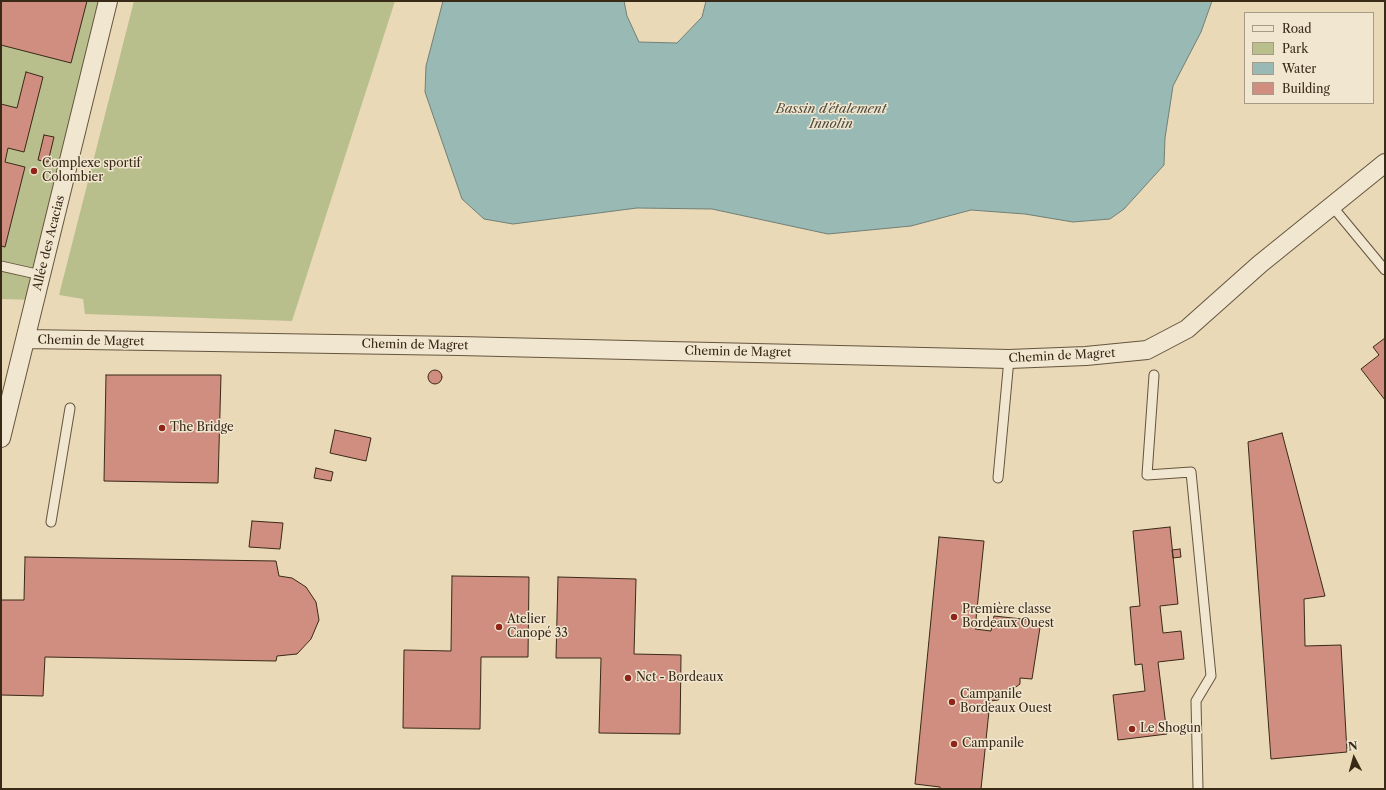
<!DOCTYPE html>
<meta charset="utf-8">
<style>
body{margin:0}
#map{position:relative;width:1386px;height:790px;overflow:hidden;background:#e9d9b6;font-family:"Libre Caslon Text",serif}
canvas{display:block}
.frame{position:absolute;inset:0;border:2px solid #392917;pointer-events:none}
.legend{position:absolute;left:1244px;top:12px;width:130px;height:92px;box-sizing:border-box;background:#f1e6d0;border:1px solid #a79a86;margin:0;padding:5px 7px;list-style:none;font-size:12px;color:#392917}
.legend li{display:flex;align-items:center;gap:8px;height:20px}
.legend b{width:20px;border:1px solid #a79a86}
.north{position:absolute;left:1334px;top:738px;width:40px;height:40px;-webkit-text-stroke:3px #f1e6d0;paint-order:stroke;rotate:354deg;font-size:11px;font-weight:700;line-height:16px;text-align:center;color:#392917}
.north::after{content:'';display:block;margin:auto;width:14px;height:18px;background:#392917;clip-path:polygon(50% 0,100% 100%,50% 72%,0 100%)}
</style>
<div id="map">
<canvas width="1386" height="790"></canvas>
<div class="frame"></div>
<ul class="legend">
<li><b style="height:5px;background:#f1e6d0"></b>Road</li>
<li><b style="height:11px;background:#b8bf8d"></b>Park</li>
<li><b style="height:11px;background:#98b9b4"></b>Water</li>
<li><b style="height:11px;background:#cf8e80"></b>Building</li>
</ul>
<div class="north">N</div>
</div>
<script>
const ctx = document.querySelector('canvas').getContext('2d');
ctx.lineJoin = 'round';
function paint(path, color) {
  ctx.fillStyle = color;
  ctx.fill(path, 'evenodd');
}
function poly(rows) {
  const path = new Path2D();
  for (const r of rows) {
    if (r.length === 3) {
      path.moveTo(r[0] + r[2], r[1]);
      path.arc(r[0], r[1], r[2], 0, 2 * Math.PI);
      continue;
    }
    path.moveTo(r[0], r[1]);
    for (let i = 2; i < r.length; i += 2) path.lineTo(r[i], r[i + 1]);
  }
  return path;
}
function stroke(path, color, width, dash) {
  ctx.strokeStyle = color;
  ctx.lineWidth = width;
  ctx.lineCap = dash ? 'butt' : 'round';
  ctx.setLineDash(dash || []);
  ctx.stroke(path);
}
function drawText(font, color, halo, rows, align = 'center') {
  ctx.font = font + ' "Libre Caslon Text",serif';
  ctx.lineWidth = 3;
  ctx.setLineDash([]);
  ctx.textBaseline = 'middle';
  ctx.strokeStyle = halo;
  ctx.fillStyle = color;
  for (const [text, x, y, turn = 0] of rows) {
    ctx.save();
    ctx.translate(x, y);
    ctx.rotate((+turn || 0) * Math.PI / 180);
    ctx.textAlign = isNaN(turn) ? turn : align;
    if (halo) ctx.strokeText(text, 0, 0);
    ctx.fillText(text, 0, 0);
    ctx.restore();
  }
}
const green = poly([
 [1,1,108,1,36,300,1,299],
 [134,1,395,1,292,321,85,314,83,299,59,295]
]);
const water = poly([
 [443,1,624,1,627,16,639,42,677,43,702,17,706,1,1212,1,1201,32,1173,86,1165,138,1164,165,1124,209,1110,219,1073,222,1025,214,971,210,911,226,828,234,712,209,637,208,513,224,484,219,462,199,425,92,426,66,443,1]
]);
const building = poly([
 [1,1,87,1,71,63,1,45,1,1],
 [26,72,43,77,24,152,8,148,5,162,25,167,5,247,1,246,1,104,17,108,26,72],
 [44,135,54,137,48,162,38,160,44,135],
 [1385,338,1385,400,1361,369,1379,355,1373,347,1385,338],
 [435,377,7],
 [106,375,221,375,218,483,104,481,106,375],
 [335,430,371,438,366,461,330,453,335,430],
 [1282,433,1325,596,1304,599,1305,646,1341,645,1347,752,1271,759,1248,442,1282,433],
 [316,468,333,472,331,481,314,478,316,468],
 [252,521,283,523,280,549,249,547,252,521],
 [1170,527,1178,604,1160,606,1163,633,1181,631,1184,659,1158,662,1167,734,1118,740,1113,695,1145,691,1142,664,1135,665,1130,607,1140,606,1133,531,1170,527],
 [939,537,984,541,975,629,991,631,994,616,1041,621,1032,679,1020,678,1020,684,998,700,990,701,981,789,940,789,940,787,915,784,939,537],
 [1180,549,1181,557,1173,558,1172,550,1180,549],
 [25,557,276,561,279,576,292,578,306,587,316,602,319,620,311,639,297,654,277,656,276,661,45,657,43,696,1,695,1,600,24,600,25,557],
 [452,576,529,577,528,657,481,657,480,729,403,728,404,650,451,651,452,576],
 [558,577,636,579,634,654,681,655,680,734,599,733,601,658,556,658,558,577]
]);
const lane = poly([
 [1332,206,1385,270],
 [1,266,41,275],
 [1154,375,1147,475,1191,472,1211,676,1196,701,1198,789],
 [998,478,1009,359],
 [51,522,70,408]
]);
const street = poly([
 [26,339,459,346,1009,359,1086,356,1147,350,1187,329,1260,264,1385,163],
 [1,438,108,1]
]);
const markers = [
 [34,171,4,"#8f2418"],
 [162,428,4,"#8f2418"],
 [954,617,4,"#8f2418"],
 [499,627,4,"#8f2418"],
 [628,678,4,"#8f2418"],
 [952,702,4,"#8f2418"],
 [1132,729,4,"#8f2418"],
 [954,744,4,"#8f2418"]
];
const poiNames = [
 ["Complexe sportif",42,164],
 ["Colombier",42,178],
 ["The Bridge",170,428],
 ["Première classe",962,610],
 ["Bordeaux Ouest",962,624],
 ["Atelier",507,620],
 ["Canopé 33",507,634],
 ["Nct - Bordeaux",636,678],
 ["Campanile",960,695],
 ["Bordeaux Ouest",960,709],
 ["Le Shogun",1140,729],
 ["Campanile",962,744]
];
const streetNames = [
 ["Allée des Acacias",49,243,-76],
 ["Chemin de Magret",91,341,1],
 ["Chemin de Magret",415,345,1],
 ["Chemin de Magret",738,352,1],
 ["Chemin de Magret",1062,356,-3]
];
const waterNames = [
 ["Bassin d'étalement",831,109],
 ["Innolin",831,124]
];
paint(green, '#b8bf8d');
paint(water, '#98b9b4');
stroke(water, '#727f75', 1);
paint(building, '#cf8e80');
stroke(building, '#392917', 1);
stroke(lane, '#65553f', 11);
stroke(street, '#65553f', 20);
stroke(lane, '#f1e6d0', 9);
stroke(street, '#f1e6d0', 18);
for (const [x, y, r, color] of markers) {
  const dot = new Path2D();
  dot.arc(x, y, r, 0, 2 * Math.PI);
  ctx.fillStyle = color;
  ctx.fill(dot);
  stroke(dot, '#f1e6d0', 1.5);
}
drawText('12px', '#392917', '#f1e6d0', poiNames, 'left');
drawText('12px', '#392917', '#f1e6d0', streetNames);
drawText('italic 13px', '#514d3e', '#f1e6d0', waterNames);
</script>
